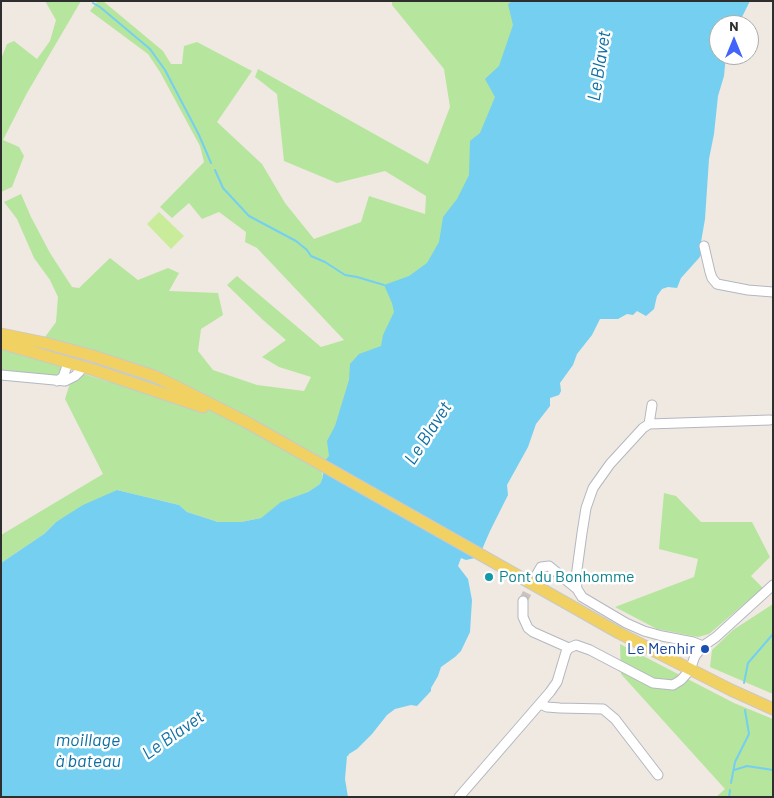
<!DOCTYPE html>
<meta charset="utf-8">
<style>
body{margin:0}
#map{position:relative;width:774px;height:798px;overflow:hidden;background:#efe9e1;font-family:Barlow,sans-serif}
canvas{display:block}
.frame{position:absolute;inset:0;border:2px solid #2e2e2e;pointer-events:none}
.north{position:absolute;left:709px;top:15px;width:50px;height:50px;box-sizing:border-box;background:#fff;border:1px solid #ababab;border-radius:50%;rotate:0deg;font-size:14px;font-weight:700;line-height:20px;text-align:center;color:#2e2e2e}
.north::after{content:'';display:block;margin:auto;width:18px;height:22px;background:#4264fb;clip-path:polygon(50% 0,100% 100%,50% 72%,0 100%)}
</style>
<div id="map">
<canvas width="774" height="798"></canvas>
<div class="frame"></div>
<div class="north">N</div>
</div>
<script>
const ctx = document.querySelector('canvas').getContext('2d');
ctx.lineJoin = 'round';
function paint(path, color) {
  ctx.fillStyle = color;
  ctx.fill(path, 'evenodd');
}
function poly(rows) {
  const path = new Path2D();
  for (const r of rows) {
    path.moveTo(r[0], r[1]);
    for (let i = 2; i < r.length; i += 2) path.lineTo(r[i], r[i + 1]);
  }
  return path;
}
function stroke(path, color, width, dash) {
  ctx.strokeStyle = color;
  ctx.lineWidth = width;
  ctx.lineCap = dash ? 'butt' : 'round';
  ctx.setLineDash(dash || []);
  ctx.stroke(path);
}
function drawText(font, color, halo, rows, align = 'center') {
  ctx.font = font + ' Barlow,sans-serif';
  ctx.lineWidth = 5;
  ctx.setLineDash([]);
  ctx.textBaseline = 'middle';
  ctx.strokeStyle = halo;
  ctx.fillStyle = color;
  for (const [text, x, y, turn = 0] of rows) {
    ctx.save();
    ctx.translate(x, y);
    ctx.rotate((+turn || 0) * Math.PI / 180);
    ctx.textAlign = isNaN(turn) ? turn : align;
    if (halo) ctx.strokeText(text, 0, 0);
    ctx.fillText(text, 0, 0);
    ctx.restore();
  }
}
const green = poly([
 [45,1,81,1,27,93,3,140,19,147,24,156,12,187,1,192,1,59,7,44,14,41,37,59,50,41,56,20],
 [98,1,103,1,163,51,171,64,182,64,184,46,197,42,252,71,217,122,262,164,285,203,314,239,361,222,369,196,425,214,426,196,385,171,337,183,284,161,277,94,255,77,258,69,428,164,450,107,444,69,392,5,392,1,555,1,547,79,322,472,323,477,320,484,308,492,281,503,261,518,241,522,218,522,187,512,179,505,117,490,56,522,44,534,1,563,1,535,103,474,65,399,70,383,84,374,109,382,119,359,45,337,56,322,58,297,50,280,34,258,17,219,4,202,21,194,31,217,50,253,72,287,79,288,110,258,138,280,168,268,179,273,169,291,218,293,223,315,201,329,198,351,213,370,257,385,304,391,311,377,279,367,262,357,286,340,263,320,227,285,237,276,321,347,344,340,257,248,245,242,246,232,219,212,202,219,189,203,172,218,160,207,204,162,200,146,160,72,148,54,90,11],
 [1,348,63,366,60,375,56,378,1,372],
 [664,493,676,496,701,522,752,522,770,557,751,576,763,588,709,634,698,637,657,629,615,607,694,577,698,559,659,549],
 [773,604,773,694,710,667,712,650,733,630],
 [620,644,734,703,773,719,773,797,716,797,725,789,621,674]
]);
const pitch = poly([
 [159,212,184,236,171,249,147,224]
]);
const water = poly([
 [513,1,750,1,738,25,719,25,719,55,726,55,724,76,718,96,714,134,709,159,705,219,701,242,704,250,699,258,681,278,677,288,668,287,662,289,657,296,654,309,646,316,637,311,633,315,627,314,618,319,600,319,592,335,577,354,573,365,560,383,561,391,559,395,550,398,550,406,536,424,528,447,507,485,508,495,490,531,480,554,475,558,466,560,461,558,458,566,468,579,472,600,470,632,461,651,455,657,441,667,438,676,431,688,431,691,417,706,411,705,395,709,387,715,372,734,357,749,349,754,348,756,347,756,345,779,348,797,1,797,1,563,44,534,56,522,83,505,117,490,179,505,187,512,218,522,241,522,261,518,281,502,308,492,320,484,323,477,323,463,329,456,327,441,335,426,349,380,350,364,359,354,381,346,383,335,394,312,392,303,384,285,409,276,427,263,439,242,443,217,457,199,469,175,470,141,480,133,495,97,485,79,499,66,513,25,508,4]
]);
const stream = poly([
 [93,3,100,7,150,49,165,70,199,135,211,163],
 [215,170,223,188,249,216,296,241,307,250,311,256,325,262,345,275,357,277,384,285],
 [744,683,748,663,773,634],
 [734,770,747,766,773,770],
 [731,783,735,762,749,734,745,710],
 [729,797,730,790]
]);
const minorTunnel = poly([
 [523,601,534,579]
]);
const minor = poly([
 [704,246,710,272,712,278,717,284,748,290,773,292],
 [1,375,65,381,75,376,80,371],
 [57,381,63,377,67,366],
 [649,424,643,428,610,464,593,488,586,508,582,533,576,577,577,589,582,597,626,623,644,631,662,636,693,642,703,646],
 [649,424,770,420],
 [649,424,652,405],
 [537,574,541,567,549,566,577,589],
 [523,601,523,617,528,628,533,632,569,648,576,645,590,650,653,683,673,685,681,680,690,670,695,656,703,646,716,637,773,585],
 [540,704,547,707,560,708,603,709,615,719,658,775],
 [459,797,550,692,557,682,566,652,569,648]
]);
const major = poly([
 [1,334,45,343,93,356,154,376,175,386,248,423,619,633,731,690,773,709],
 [1,343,94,370,203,407]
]);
const markers = [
 [489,577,5,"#0f9aa8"],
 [705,649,5,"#1a4fb4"]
];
const cultureNames = [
 ["Pont du Bonhomme",499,577]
];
const transitNames = [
 ["Le Menhir",695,649]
];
const waterNames = [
 ["Le Blavet",599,66,-81],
 ["Le Blavet",428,433,-57],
 ["Le Blavet",173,735,-35],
 ["moillage",88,740],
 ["à bateau",88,761]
];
paint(green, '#b6e59e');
paint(pitch, '#c9ec9a');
paint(water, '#75cff0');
stroke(stream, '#75cff0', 2);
stroke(minorTunnel, '#c8c4bd', 9, [9, 4.5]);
stroke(minor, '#b4b7c1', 11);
stroke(major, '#c9c9c9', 13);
stroke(minor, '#fff', 9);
stroke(major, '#f2d163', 11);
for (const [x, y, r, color] of markers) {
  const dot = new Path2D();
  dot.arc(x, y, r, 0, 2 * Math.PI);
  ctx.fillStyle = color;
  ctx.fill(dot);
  stroke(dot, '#fff', 2);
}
drawText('16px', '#0d838f', '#fff', cultureNames, 'left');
drawText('16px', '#164399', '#fff', transitNames, 'right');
drawText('italic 18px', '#0d6fa3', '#fff', waterNames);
</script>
